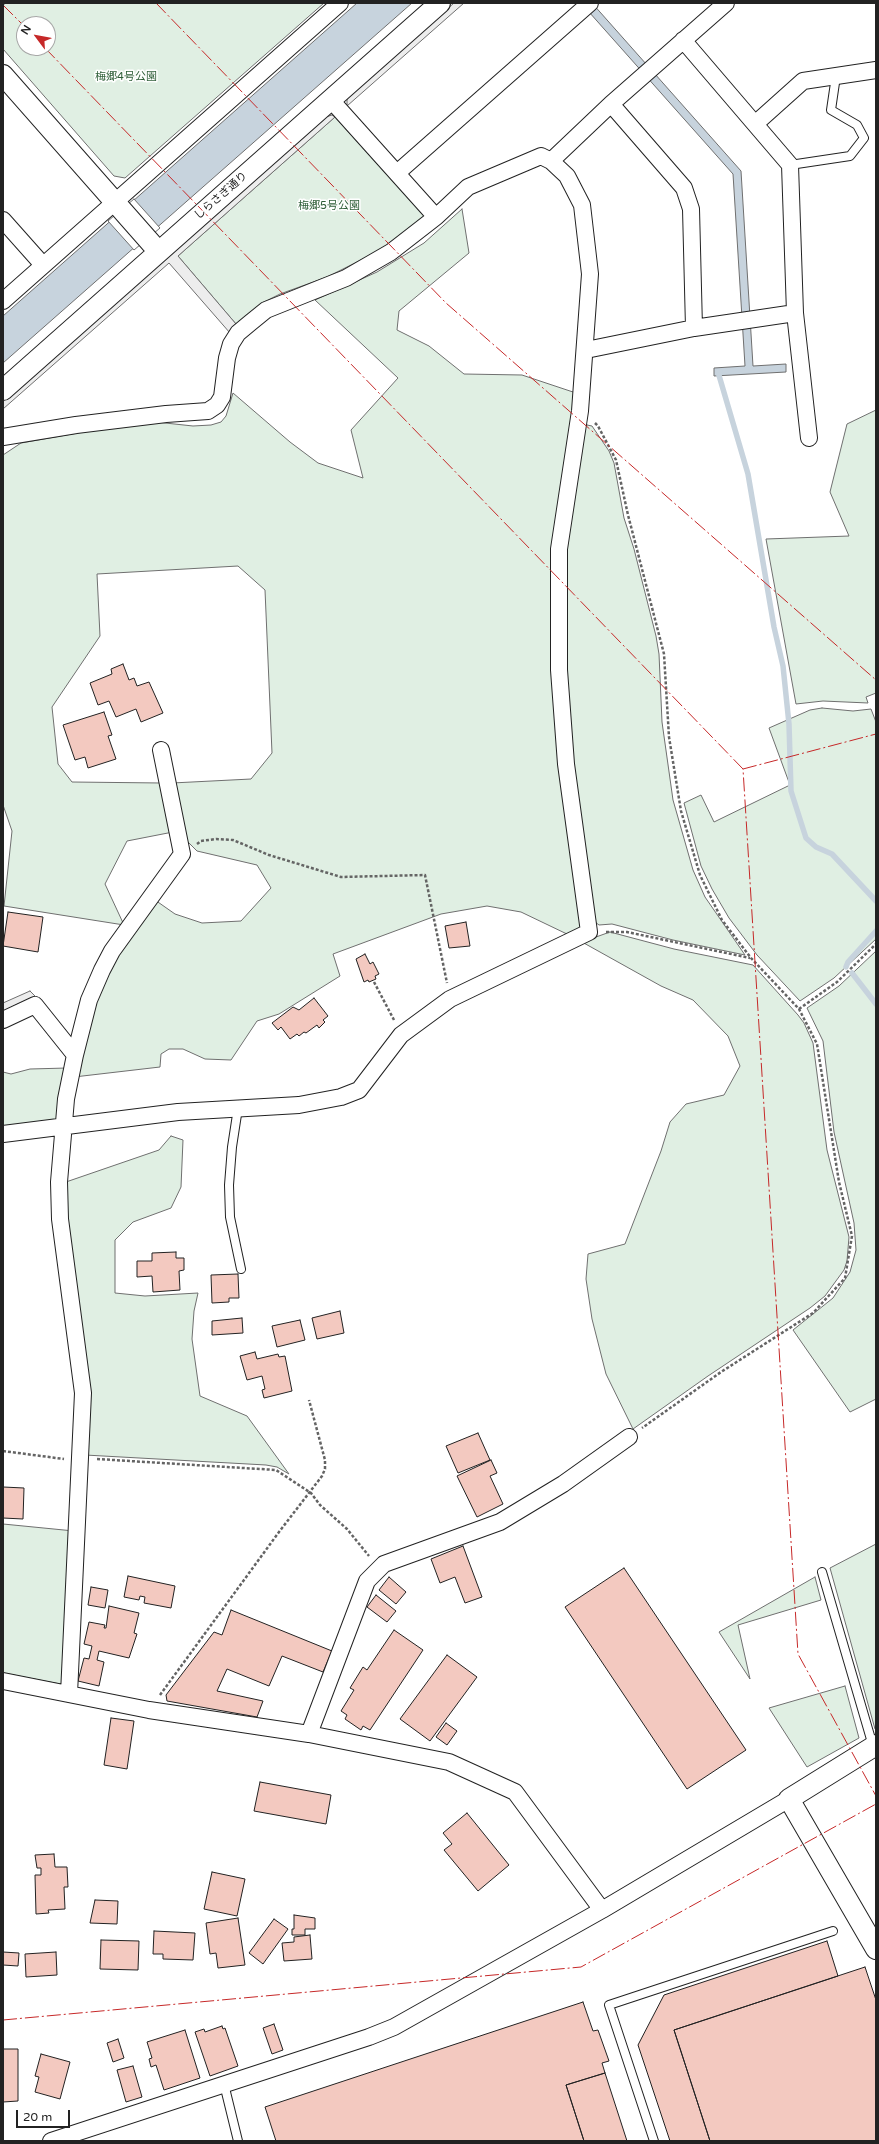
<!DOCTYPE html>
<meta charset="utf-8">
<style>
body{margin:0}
#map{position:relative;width:879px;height:2144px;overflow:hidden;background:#fff;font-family:"Varela Round",sans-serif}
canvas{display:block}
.frame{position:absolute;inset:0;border:4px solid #222;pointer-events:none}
.north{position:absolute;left:16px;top:16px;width:40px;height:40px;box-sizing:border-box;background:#fff;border:1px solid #a7a7a7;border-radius:50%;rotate:302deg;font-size:11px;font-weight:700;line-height:16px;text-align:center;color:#222}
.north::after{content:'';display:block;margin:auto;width:14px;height:18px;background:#c62828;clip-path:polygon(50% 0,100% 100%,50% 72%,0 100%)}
.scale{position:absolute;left:16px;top:2110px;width:54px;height:18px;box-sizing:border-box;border:2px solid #222;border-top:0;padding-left:5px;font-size:12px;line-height:14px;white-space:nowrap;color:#222;-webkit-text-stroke:3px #fff;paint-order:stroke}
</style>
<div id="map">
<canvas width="879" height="2144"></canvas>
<div class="frame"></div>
<div class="north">N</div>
<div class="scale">20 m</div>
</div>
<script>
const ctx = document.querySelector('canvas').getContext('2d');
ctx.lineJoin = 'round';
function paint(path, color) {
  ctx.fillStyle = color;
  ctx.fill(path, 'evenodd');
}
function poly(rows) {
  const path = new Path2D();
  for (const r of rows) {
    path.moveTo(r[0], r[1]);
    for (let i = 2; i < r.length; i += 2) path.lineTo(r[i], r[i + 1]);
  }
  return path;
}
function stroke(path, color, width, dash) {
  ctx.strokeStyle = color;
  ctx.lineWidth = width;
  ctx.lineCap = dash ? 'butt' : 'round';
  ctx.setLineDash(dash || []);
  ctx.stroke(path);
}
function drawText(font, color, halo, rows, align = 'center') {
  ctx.font = font + ' "Varela Round","Noto Sans JP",sans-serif';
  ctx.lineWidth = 3;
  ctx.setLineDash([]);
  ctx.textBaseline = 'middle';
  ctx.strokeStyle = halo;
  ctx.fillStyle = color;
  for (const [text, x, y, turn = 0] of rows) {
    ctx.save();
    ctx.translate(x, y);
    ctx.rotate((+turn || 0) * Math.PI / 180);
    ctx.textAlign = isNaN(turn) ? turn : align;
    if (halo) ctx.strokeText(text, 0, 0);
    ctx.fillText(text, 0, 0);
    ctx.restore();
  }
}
const green = poly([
 [6,3,324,3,125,178,114,176,3,49,3,5,6,3],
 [24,24,48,24,48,48,24,48,24,24],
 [335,117,425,217,379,251,327,277,280,294,262,303,236,324,178,256,335,117],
 [462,209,469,253,399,311,397,330,429,346,464,374,522,375,576,393,558,532,582,927,569,935,521,912,487,906,441,914,333,954,340,976,279,1014,257,1021,231,1060,205,1059,183,1049,169,1049,161,1054,160,1067,74,1077,105,973,155,900,175,914,202,923,241,921,271,888,257,865,197,851,186,840,172,783,251,779,272,753,265,590,238,566,97,574,100,636,52,707,58,764,72,782,162,783,173,832,127,841,105,884,124,925,4,906,12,831,3,805,3,455,21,443,89,431,156,422,193,426,211,425,221,422,226,416,233,393,290,442,318,463,363,478,351,430,398,378,315,300,377,272,424,243,462,209],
 [876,410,876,693,866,697,868,703,823,701,796,704,766,539,849,536,830,492,847,424,876,410],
 [587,425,592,426,609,451,614,463,624,518,634,549,656,636,659,654,662,722,673,800,693,870,705,897,745,955,673,940,612,924,599,925,595,922,574,794,564,674,563,549,585,428,587,425],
 [822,708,853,711,871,709,876,722,876,939,834,978,800,1001,757,955,729,918,712,889,701,866,684,803,701,795,714,822,790,785,769,728,810,710,822,708],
 [610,932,674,949,753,965,798,1015,804,1023,813,1043,827,1150,849,1237,847,1261,844,1270,825,1296,810,1308,708,1376,633,1429,606,1374,592,1319,586,1279,588,1254,625,1244,661,1151,670,1122,686,1104,724,1095,740,1066,728,1036,693,1000,661,986,582,942,610,932],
 [876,951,876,1399,850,1412,793,1330,833,1298,850,1272,856,1250,854,1223,834,1132,823,1041,807,1008,839,986,876,951],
 [67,1068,60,1123,3,1131,3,1072,11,1074,30,1069,67,1068],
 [171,1136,183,1140,181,1187,171,1208,133,1222,115,1240,115,1293,145,1296,198,1293,194,1311,192,1339,200,1396,247,1416,289,1474,277,1467,266,1465,85,1455,63,1183,159,1150,171,1136],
 [3,1524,74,1531,65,1685,3,1673,3,1524],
 [876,1544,876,1729,875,1729,830,1568,876,1544],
 [815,1577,821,1600,738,1625,750,1679,719,1632,815,1577],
 [845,1686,859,1738,807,1767,769,1708,845,1686]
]);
const parking = poly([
 [454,3,464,3,347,106,347,98,454,3],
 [332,115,335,117,178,256,236,324,230,333,169,263,3,409,3,401,326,117,332,115],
 [30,991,35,996,3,1011,3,1003,30,991]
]);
const water = poly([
 [357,3,412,3,3,363,3,316,357,3],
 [581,3,592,3,741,171,753,366,786,364,786,372,714,376,714,368,745,366,733,174,581,3]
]);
const pier = poly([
 [134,199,160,228,134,250,108,221,134,199]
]);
const stream = poly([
 [720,372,718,372,748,474,774,627,783,666,789,724,791,791,806,838,816,847,832,854,876,901],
 [846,967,848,962,876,931],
 [852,973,876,1004]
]);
const building = poly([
 [123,664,129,680,134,678,137,686,149,682,163,713,141,722,136,709,116,717,109,701,98,705,90,683,112,674,111,669,123,664],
 [104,712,112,735,108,736,116,759,88,768,85,757,75,760,63,725,104,712],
 [8,912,43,917,38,952,3,946,8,912],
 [466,922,470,946,449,948,445,926,466,922],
 [365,954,370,964,373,962,379,974,375,976,376,979,369,982,368,980,364,982,356,959,365,954],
 [314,998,328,1016,323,1020,325,1022,319,1028,317,1025,306,1033,304,1032,299,1036,297,1034,290,1039,281,1027,278,1030,272,1023,293,1007,299,1010,314,998],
 [176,1252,176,1258,184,1258,184,1270,179,1271,180,1290,153,1292,152,1276,137,1277,137,1261,152,1261,152,1253,176,1252],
 [238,1274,239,1298,229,1298,229,1302,212,1303,211,1275,238,1274],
 [340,1311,344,1333,317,1339,312,1318,340,1311],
 [242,1318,243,1333,212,1335,212,1321,242,1318],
 [300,1320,305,1340,277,1347,272,1326,300,1320],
 [255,1352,257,1359,278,1354,279,1357,285,1356,292,1391,264,1398,262,1390,265,1389,262,1376,247,1380,240,1356,255,1352],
 [478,1433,490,1460,458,1473,446,1446,478,1433],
 [491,1460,497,1473,490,1476,503,1504,477,1517,457,1476,491,1460],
 [3,1487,24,1488,23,1519,3,1518,3,1487],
 [463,1546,482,1597,465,1603,455,1577,440,1583,431,1559,463,1546],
 [624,1568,746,1750,687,1789,565,1607,624,1568],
 [128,1576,175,1586,171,1608,144,1603,145,1597,140,1596,139,1600,124,1597,128,1576],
 [389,1577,406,1592,396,1604,379,1590,389,1577],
 [91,1587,108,1590,105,1608,88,1605,91,1587],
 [376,1595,396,1611,387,1622,367,1607,376,1595],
 [109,1606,139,1613,134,1633,137,1634,129,1658,99,1651,97,1660,104,1662,99,1686,78,1681,84,1658,89,1659,92,1646,84,1644,89,1622,105,1625,104,1628,106,1628,109,1606],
 [231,1610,332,1651,323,1672,282,1656,269,1686,227,1669,217,1691,263,1701,257,1717,167,1701,166,1695,214,1632,222,1635,231,1610],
 [394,1630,423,1650,370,1730,363,1726,361,1730,345,1719,347,1715,341,1711,354,1690,350,1688,363,1667,367,1670,394,1630],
 [447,1655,477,1677,430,1741,400,1719,447,1655],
 [111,1718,134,1721,127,1769,104,1765,111,1718],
 [446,1723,457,1731,447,1745,436,1737,446,1723],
 [260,1782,331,1795,326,1824,254,1811,260,1782],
 [467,1813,509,1865,478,1891,444,1850,452,1844,443,1833,467,1813],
 [54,1854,55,1867,67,1867,68,1887,64,1887,65,1909,48,1910,49,1913,36,1914,35,1875,41,1875,41,1868,37,1868,35,1855,54,1854],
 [212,1872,245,1879,237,1916,204,1909,212,1872],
 [95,1900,118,1901,117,1924,90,1923,95,1900],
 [294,1915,315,1918,315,1929,305,1929,305,1935,292,1935,292,1929,294,1929,294,1915],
 [238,1918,245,1965,218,1968,216,1953,210,1954,206,1923,238,1918],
 [274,1919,288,1929,263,1964,249,1953,274,1919],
 [154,1931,195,1933,193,1960,163,1959,163,1954,153,1954,154,1931],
 [310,1935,312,1959,284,1961,282,1943,294,1942,294,1937,310,1935],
 [101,1940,139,1941,138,1970,100,1969,101,1940],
 [827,1941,838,1976,674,2030,710,2141,670,2141,638,2045,664,1995,827,1941],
 [3,1952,19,1953,18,1966,3,1965,3,1952],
 [56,1952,57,1975,26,1977,25,1954,56,1952],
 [865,1967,876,2000,876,2141,710,2141,674,2030,865,1967],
 [583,2002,593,2031,598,2030,609,2061,602,2063,605,2073,566,2085,584,2141,276,2141,265,2107,583,2002],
 [274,2024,283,2050,272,2054,263,2028,274,2024],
 [222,2026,223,2029,225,2028,238,2066,210,2076,195,2032,204,2029,205,2032,222,2026],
 [185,2030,200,2078,164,2090,156,2065,151,2067,149,2059,152,2058,147,2042,185,2030],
 [118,2039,124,2058,113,2062,107,2043,118,2039],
 [3,2049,18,2049,18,2101,3,2102,3,2049],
 [41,2054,70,2062,60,2099,35,2092,39,2077,35,2076,41,2054],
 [133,2066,142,2097,126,2102,117,2070,133,2066],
 [605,2073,627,2141,584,2141,566,2085,605,2073]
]);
const path = poly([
 [595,423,598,426,616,460,628,515,664,654,669,737,681,811,700,875,722,920,751,958,799,1009,817,1044,839,1182,852,1236,845,1278,813,1313,721,1372,642,1428],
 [197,844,201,841,216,839,233,840,269,855,341,877,425,875,447,983],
 [606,932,627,932,750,958],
 [374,982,394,1020],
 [799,1009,837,982,876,944],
 [3,1451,64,1459],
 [97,1459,276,1470,311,1493,320,1505,347,1529,369,1556],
 [160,1695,279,1532,322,1476,325,1469,325,1460,309,1400]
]);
const service = poly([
 [790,165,850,156,864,138,857,125,831,110,836,76],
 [238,1108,232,1147,229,1185,230,1217,241,1269],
 [822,1572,873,1746],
 [224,2084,238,2141],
 [654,2141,609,2005,833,1931]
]);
const minor = poly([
 [611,104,684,188,691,209,694,328],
 [755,124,803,81,876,70],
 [551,161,611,104,726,3],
 [397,173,590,3],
 [3,220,43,265],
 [3,301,340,3],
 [795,313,809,438],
 [586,350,694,328,795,313,790,165,683,40],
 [3,437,76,425,166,414,208,411,217,405,222,397,227,358,231,344,238,333,250,323,266,310,346,278,391,252,436,217],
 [3,1020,35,1005,75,1055],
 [3,1134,178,1112,299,1105,341,1097,359,1090,401,1035,450,999,589,932,566,764,559,670,559,549,580,411,590,274,582,205,567,176,551,161,541,156,468,187,436,217,331,100],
 [3,1681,149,1710,309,1734,449,1762,515,1792,602,1910],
 [69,1694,83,1393,60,1219,59,1182,66,1099,75,1055,89,1000,102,970,112,951,182,854,161,750],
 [309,1734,367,1581,384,1564,500,1522,563,1484,629,1437],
 [51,2141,369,2037,394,2027,602,1910,789,1799]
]);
const tertiary = poly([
 [3,75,158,251],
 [3,390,440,3],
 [876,1745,789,1799,876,1949]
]);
const power = poly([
 [156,3,446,303,876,680],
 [3,5,24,26],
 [45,48,743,769,798,1654,876,1796],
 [743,769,876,734],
 [3,2020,581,1967,876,1804]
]);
const parkNames = [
 ["梅郷4号公園",126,77],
 ["梅郷5号公園",329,206]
];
const streetNames = [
 ["しらさぎ通り",221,196,-41]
];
paint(green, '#e0efe3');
stroke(green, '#6f6f6f', 1);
paint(parking, '#ededed');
stroke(parking, '#6f6f6f', 1);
paint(water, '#c7d3dd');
stroke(water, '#6f6f6f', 1);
paint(pier, '#fff');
stroke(pier, '#6f6f6f', 1);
stroke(stream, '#c7d3dd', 5.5);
paint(building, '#f3c9c0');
stroke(building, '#222', 1);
stroke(service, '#222', 10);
stroke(minor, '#222', 18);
stroke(tertiary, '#222', 22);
stroke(path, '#646464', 2.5, [3, 2]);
stroke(service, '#fff', 8);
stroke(minor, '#fff', 16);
stroke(tertiary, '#fff', 20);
stroke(power, '#c62828', 1, [14, 3, 2, 3]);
drawText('11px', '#2f5e38', '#fff', parkNames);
drawText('11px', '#222', '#fff', streetNames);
</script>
